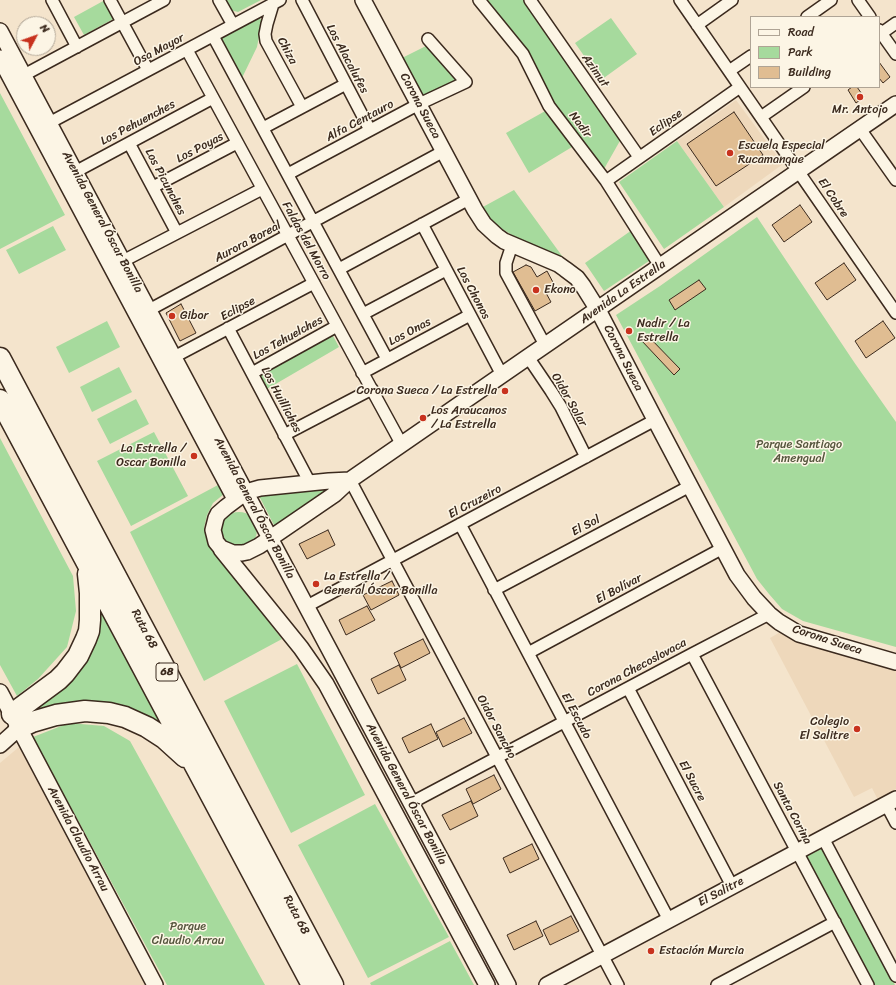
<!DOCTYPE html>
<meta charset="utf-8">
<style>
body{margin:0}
#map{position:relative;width:896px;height:985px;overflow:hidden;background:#f4e4cc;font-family:Sriracha,sans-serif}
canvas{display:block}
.legend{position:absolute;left:750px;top:16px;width:130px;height:72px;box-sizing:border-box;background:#fcf5e5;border:1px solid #afa495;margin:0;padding:5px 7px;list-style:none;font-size:12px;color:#3b2a1e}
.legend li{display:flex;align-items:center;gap:8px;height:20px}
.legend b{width:20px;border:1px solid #afa495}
.north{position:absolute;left:16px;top:16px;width:40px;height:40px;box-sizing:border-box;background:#fcf5e5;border:1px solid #afa495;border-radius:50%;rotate:49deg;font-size:11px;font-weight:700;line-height:16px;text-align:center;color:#3b2a1e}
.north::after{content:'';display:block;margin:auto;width:14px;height:18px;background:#c8321e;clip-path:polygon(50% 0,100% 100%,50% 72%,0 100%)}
</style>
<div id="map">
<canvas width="896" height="985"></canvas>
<ul class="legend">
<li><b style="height:5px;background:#fcf5e5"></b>Road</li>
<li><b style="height:11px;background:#a6da9d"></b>Park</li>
<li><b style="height:11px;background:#e0bd92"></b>Building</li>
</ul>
<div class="north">N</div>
</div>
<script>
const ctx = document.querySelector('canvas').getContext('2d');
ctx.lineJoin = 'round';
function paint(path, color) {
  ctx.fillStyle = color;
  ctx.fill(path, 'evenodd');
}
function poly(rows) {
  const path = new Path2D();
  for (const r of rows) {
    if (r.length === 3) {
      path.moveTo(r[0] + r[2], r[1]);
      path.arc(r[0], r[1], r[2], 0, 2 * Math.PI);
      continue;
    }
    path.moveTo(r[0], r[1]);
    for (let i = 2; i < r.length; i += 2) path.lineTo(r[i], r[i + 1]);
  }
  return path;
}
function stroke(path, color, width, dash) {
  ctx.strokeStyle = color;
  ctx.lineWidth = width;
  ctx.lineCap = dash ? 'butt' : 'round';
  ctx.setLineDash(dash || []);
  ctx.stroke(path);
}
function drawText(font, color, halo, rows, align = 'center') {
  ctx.font = font + ' Sriracha,sans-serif';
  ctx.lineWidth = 3;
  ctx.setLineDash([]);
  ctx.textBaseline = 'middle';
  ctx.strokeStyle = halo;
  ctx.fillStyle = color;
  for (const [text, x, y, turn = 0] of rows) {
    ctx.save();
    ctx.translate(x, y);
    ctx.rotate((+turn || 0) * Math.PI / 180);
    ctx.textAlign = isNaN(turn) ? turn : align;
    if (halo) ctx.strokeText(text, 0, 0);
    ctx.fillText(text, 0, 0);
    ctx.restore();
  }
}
const built = poly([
 [736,100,783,164,724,207,677,141],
 [782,631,835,652,896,670,896,789,878,800,872,788,854,797,770,638],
 [19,747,145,985,0,985,0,763]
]);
const green = poly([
 [105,0,117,17,84,35,74,17],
 [225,0,261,0,238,12,230,10],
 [486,0,525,0,621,139,604,169,553,104],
 [257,15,262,21,257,47,240,82,215,37],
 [611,18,637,54,601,80,575,43],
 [430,44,462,81,422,99,400,59],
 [0,93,65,215,0,249],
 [547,110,572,147,529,173,506,133],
 [677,141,724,207,664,249,619,182],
 [514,190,565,260,515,237,499,227,487,218,481,208],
 [757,217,854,362,896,422,896,647,803,621,782,609,769,594,757,579,616,315,660,286],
 [53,226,66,250,19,274,6,250],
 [632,230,652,259,604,291,585,263],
 [107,321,120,347,69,373,56,347],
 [332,334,339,347,267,389,260,376],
 [119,367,132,392,92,412,80,387],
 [136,399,149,424,110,444,97,419],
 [154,432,188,496,131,526,97,461],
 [0,438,73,576,76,611,67,647,38,679,17,696,0,665],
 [218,485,224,494,213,503,207,515,204,528,207,542,282,639,204,681,130,532],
 [323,488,326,493,276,529,258,494],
 [239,530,18],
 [98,604,164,729,29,713,40,703],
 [297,664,365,795,291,833,224,701],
 [69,723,104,726,130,741,265,985,167,985,33,737],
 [375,804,449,937,368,978,298,845],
 [821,843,895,985,873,985,803,852],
 [450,941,474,985,371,985,370,983]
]);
const building = poly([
 [879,62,890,77,883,83,879,78,879,62],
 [852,87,857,87,864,97,856,103,848,90,852,87],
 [734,112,763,155,716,186,687,144,734,112],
 [800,205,812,222,784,242,772,225,800,205],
 [844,263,856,280,827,300,815,283,844,263],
 [526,265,531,267,537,277,547,271,556,288,546,293,551,302,535,311,513,272,526,265],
 [699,280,706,289,675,310,669,300,699,280],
 [181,304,196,333,180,341,166,313,181,304],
 [883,321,895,338,866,358,855,341,883,321],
 [647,335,680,369,674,375,641,340,647,335],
 [328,530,335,545,307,559,299,544,328,530],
 [392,581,399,595,371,610,363,595,392,581],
 [367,606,375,620,346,635,339,620,367,606],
 [423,639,430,653,401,668,394,653,423,639],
 [399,665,406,680,378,694,371,679,399,665],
 [464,718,472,733,443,747,436,732,464,718],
 [431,724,438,739,409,753,402,738,431,724],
 [494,775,501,789,473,804,466,789,494,775],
 [471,801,478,816,450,830,442,815,471,801],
 [532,844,539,859,510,873,503,858,532,844],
 [571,916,579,931,550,945,543,930,571,916],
 [536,921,543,936,514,950,507,935,536,921]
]);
const street = poly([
 [52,0,77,47],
 [110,0,148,70],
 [219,0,233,25],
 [302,0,370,130],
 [479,0,523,54,549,106,606,181,660,266],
 [530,0,639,157],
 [680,0,896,313],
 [858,0,870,17],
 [273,4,267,24,265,34,266,41,302,107],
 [807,17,831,0],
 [697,25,732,0],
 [879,30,896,54],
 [879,35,896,23],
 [213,36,387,359],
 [187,50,402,445],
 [729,71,751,56],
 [24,75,164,0],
 [761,117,804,87],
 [49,123,280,0],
 [263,128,346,84],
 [860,129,896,180],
 [129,143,177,233],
 [75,172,213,98],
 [288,174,419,104,466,82,428,39],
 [606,181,740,87],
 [153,187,237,143],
 [422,224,502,375],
 [512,245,506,263,506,273,545,345],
 [123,261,262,189],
 [339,269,469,199],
 [149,310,444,151],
 [363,314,446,270],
 [228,328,310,483],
 [174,357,314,283],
 [528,357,551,391,561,407,586,457],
 [252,373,337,326],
 [362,373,470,315],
 [284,435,372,389],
 [350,480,618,985],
 [460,524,669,920],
 [494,590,690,486],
 [307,606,655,420],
 [528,653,723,548],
 [692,654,868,985],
 [628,688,732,886],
 [411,803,692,654,769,614],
 [886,804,896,823],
 [823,838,896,976],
 [717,985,835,922]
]);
const secondary = poly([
 [363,0,475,210,484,224,497,236,504,241,558,264,565,269,577,278,583,286,598,310,661,431,737,575,754,598,769,614,779,622,799,634,896,662],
 [0,31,508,985],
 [0,58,235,499],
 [350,480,329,481,260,488,246,492,226,507,218,514,216,518,213,530,216,542,221,548,233,553,242,553,247,552,259,546,335,494,350,480,528,357,896,104],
 [221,549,301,648,326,684,487,985],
 [0,692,155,985],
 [0,745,19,728],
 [547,985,896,799]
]);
const highway = poly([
 [0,358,333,985],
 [0,400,312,985],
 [12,714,58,680,65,673,78,656,86,639,89,631,90,620,90,593,88,574],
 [19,728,32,722,56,715,85,711,109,713,125,717,147,727,164,738,185,757]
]);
const markers = [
 [860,97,4,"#c8321e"],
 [730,153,4,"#c8321e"],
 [536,290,4,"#c8321e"],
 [172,316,4,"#c8321e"],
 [629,331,4,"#c8321e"],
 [505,391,4,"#c8321e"],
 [423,418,4,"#c8321e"],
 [194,456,4,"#c8321e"],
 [316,584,4,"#c8321e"],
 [857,729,4,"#c8321e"],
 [651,951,4,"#c8321e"]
];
const shields = [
 [167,672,22]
];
const shieldNames = [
 ["68",167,672]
];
const streetNames = [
 ["Osa Mayor",159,50,-28],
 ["Chiza",287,51,62],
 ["Los Alacalufes",347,59,62],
 ["Azimut",595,71,55],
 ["Corona Sueca",420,106,62],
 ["Alfa Centauro",360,121,-28],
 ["Los Pehuenches",138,123,-28],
 ["Eclipse",666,123,-35],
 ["Nadir",580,125,53],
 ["Los Poyas",200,148,-28],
 ["Los Picunches",165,182,62],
 ["El Cobre",833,198,56],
 ["Avenida General Óscar Bonilla",102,222,62],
 ["Faldas del Morro",306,241,61],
 ["Aurora Boreal",248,242,-28],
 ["Avenida La Estrella",623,292,-35],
 ["Los Chonos",473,293,62],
 ["Eclipse",238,309,-28],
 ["Los Onas",410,332,-28],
 ["Los Tehuelches",288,338,-29],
 ["Corona Sueca",623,358,63],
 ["Los Huilliches",281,400,62],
 ["Oidor Solar",569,400,60],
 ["El Cruzeiro",475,502,-28],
 ["Avenida General Óscar Bonilla",254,508,62],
 ["El Sol",586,526,-28],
 ["El Bolívar",619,589,-28],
 ["Ruta 68",144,629,62],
 ["Corona Sueca",827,640,18],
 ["Corona Checoslovaca",637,668,-28],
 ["El Escudo",576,716,62],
 ["Oidor Sancho",496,727,62],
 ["El Sucre",692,781,62],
 ["Avenida General Óscar Bonilla",406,794,62],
 ["Santa Corina",792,813,62],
 ["Avenida Claudio Arrau",78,839,62],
 ["El Salitre",721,892,-28],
 ["Ruta 68",296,915,62]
];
const poiNames = [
 ["Mr. Antojo",860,110,"center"],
 ["Escuela Especial",738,146],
 ["Rucamanque",738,160],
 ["Ekono",544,290],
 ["Gibor",180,316],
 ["Nadir / La",637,324],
 ["Estrella",637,338],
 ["Corona Sueca / La Estrella",497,391,"right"],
 ["Los Araucanos",431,411],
 ["/ La Estrella",431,425],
 ["La Estrella /",186,449,"right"],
 ["Oscar Bonilla",186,463,"right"],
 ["La Estrella /",324,577],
 ["General Óscar Bonilla",324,591],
 ["Colegio",849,722,"right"],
 ["El Salitre",849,736,"right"],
 ["Estación Murcia",659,951]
];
const parkNames = [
 ["Parque Santiago",799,445],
 ["Amengual",799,459],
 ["Parque",188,927],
 ["Claudio Arrau",188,941]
];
paint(built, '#eed8bb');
paint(green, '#a6da9d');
paint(building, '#e0bd92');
stroke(building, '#3b2a1e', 1);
stroke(street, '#3b2a1e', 14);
stroke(secondary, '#3b2a1e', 18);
stroke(highway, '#3b2a1e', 23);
stroke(street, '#fcf5e5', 11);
stroke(secondary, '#fcf5e5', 15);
stroke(highway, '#fcf5e5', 20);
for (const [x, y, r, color] of markers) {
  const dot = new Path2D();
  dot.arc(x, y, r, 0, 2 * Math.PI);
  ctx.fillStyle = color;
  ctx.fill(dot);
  stroke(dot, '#fcf5e5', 1.5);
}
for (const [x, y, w] of shields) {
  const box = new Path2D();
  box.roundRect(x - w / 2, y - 9, w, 18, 3);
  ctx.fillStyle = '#fcf5e5';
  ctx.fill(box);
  stroke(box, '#3b2a1e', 1);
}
drawText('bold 11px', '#3b2a1e', null, shieldNames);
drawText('12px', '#3b2a1e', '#fcf5e5', streetNames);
drawText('12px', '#3b2a1e', '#fcf5e5', poiNames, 'left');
drawText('12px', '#56563e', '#fcf5e5', parkNames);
</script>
